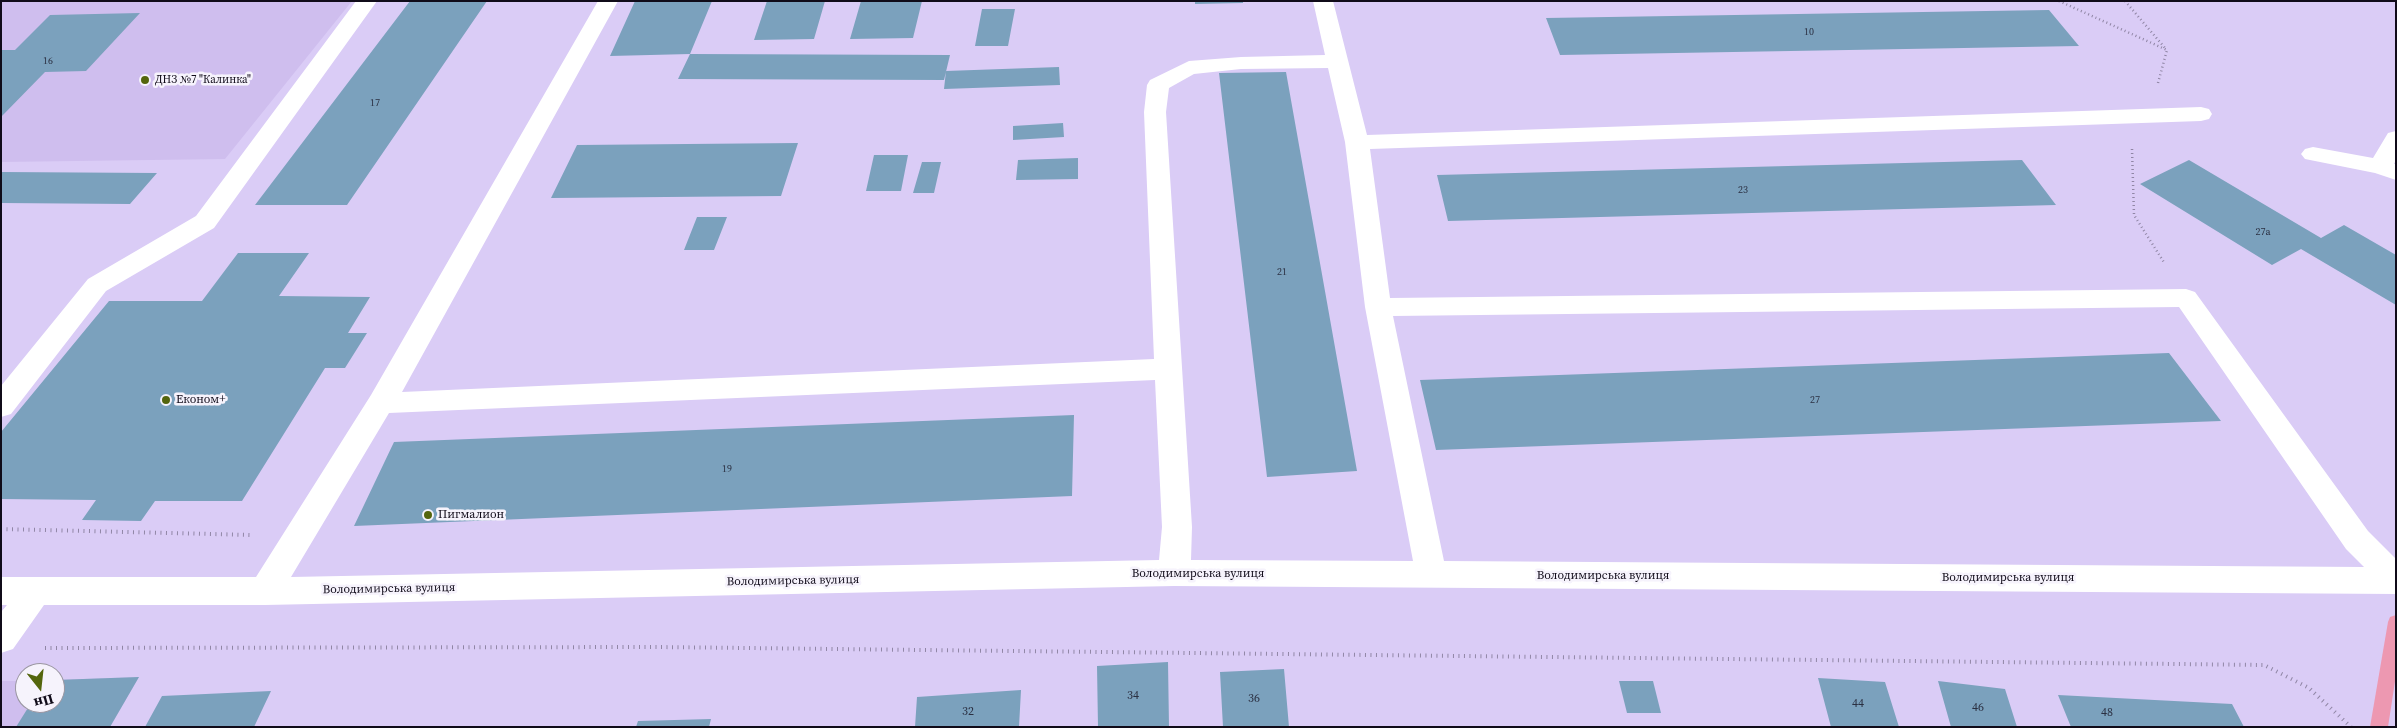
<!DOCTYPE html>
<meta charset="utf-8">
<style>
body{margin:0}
#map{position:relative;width:2397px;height:728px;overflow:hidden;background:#daccf6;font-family:"Source Serif 4",serif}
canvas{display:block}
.frame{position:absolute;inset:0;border:2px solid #100b19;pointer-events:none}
.north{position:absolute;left:15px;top:663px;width:50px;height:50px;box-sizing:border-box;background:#f6f3fc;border:1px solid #9a96a1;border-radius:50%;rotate:164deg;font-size:14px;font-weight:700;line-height:20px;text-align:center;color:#100b19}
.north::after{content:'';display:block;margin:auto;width:18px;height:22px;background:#54650d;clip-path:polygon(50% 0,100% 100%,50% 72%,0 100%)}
</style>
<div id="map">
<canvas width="2397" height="728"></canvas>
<div class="frame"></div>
<div class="north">Пн</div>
</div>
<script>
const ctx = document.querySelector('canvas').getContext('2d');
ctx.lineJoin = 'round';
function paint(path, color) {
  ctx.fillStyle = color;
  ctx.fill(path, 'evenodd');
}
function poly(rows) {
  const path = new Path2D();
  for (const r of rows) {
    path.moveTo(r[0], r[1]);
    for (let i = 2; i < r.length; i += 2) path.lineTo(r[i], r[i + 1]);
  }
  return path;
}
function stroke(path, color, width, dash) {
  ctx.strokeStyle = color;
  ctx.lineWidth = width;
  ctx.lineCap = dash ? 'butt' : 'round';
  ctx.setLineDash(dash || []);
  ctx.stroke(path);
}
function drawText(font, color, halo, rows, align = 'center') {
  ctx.font = font + ' "Source Serif 4",serif';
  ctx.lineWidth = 5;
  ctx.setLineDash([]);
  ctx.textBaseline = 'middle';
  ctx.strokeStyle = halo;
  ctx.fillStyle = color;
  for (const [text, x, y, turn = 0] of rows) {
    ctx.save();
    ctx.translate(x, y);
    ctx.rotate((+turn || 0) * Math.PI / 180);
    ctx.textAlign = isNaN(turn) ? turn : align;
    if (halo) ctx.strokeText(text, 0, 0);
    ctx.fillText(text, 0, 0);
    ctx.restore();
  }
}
const built = poly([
 [1,1,352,1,225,159,1,162],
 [139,677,110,727,1,727,1,681,25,681,25,703,55,703,55,680]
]);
const stream = poly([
 [2396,615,2396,675,2388,727,2370,727,2388,622,2390,617,2396,615]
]);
const building = poly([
 [410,1,487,1,347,205,255,205],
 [635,1,712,1,690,54,950,55,944,80,678,79,690,54,610,56],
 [767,1,825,1,814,39,754,40],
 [861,1,922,1,913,38,850,39],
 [1195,1,1243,1,1243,3,1195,4],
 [982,9,1015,9,1008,46,975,46],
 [2049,10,2079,46,1560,55,1546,18],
 [140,13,86,71,45,72,1,117,1,50,15,50,50,15],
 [1059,67,1060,85,944,89,946,71],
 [1286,72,1357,471,1267,477,1219,73],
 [1063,123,1064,137,1013,140,1013,126],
 [798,143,781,196,551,198,577,145],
 [874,155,908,155,901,191,866,191],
 [1078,158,1078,179,1016,180,1018,160],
 [2022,160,2056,205,1448,221,1437,175],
 [2189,160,2321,238,2344,225,2396,255,2396,305,2301,249,2272,265,2140,184],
 [922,162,941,162,934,193,913,193],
 [1,172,157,173,130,204,1,203],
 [697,217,727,217,714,250,684,250],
 [238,253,309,253,279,296,370,297,348,333,367,333,345,368,325,368,242,501,155,501,141,521,82,520,96,500,1,499,1,432,109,301,202,301],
 [2169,353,2221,421,1436,450,1420,380],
 [1074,415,1072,496,354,526,394,442],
 [1168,662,1169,727,1098,727,1097,666],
 [1284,669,1289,727,1223,727,1220,672],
 [139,677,110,727,16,727,31,703,55,703,55,680],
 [1818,678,1885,682,1899,727,1831,727],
 [1619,681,1653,681,1661,713,1627,713],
 [1938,681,2005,689,2017,727,1951,727],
 [1021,690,1019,727,915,727,917,697],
 [271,691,254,727,145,727,162,696],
 [2058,695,2232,704,2244,727,2071,727],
 [711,719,709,727,636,727,638,721]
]);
const pathFar1 = poly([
 [2059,1,2167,50],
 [2125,1,2165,48],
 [2158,83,2167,50],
 [2132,149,2134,215,2165,264]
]);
const path = poly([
 [1,529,253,535],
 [45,648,656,647,2264,665,2309,688,2351,727]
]);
const minor = poly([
 [356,1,377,1,214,228,106,291,11,414,1,417,1,386,88,279,196,216,356,1],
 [598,1,618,1,402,392,1154,359,1144,112,1147,85,1150,80,1189,61,1241,57,1325,55,1313,1,1333,1,1367,135,2201,107,2209,109,2212,114,2209,119,2201,121,1370,149,1390,298,2186,289,2195,292,2368,531,2396,559,2396,594,1174,586,265,605,44,605,13,649,1,653,1,612,7,605,1,605,1,577,256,577,371,395,598,1],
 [1328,68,1345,142,1365,307,1413,561,1191,560,1192,527,1166,112,1169,88,1194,74,1241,69,1328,68],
 [2179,307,2346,549,2364,567,1444,561,1393,316,2179,307],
 [1155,380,1162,527,1159,560,291,577,389,413,1155,380],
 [2396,131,2396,160,2394,164,2396,164,2396,180,2375,173,2305,159,2301,154,2305,149,2313,147,2373,158,2388,133,2396,131]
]);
const markers = [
 [145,80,5,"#54650d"],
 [166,400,5,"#54650d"],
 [428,515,5,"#54650d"]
];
const numberNames = [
 ["10",1809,32],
 ["16",48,61],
 ["17",375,103],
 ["23",1743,190],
 ["27а",2263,232],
 ["21",1282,272],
 ["27",1815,400],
 ["19",727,469]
];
const farPoinames = [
 ["ДНЗ №7 \"Калинка\"",155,80]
];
const poiNames = [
 ["Економ+",176,400],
 ["Пигмалион",438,515]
];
const streetNames = [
 ["Володимирська вулиця",1198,574],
 ["Володимирська вулиця",1603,576],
 ["Володимирська вулиця",2008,578],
 ["Володимирська вулиця",793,581,-1],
 ["Володимирська вулиця",389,589,-1]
];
const nearNumbernames = [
 ["34",1133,696],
 ["36",1254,699],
 ["44",1858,704],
 ["46",1978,708],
 ["32",968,712],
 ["48",2107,713]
];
paint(built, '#cfbeee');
paint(stream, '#ed98b1');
paint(building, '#7ba1bd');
stroke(pathFar1, '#9086a5', 2.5, [1, 3]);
stroke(path, '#9086a5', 4, [1, 4.5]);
paint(minor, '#fff');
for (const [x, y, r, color] of markers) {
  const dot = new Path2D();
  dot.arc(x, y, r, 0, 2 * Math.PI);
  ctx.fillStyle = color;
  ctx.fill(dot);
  stroke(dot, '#f6f3fc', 2);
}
drawText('10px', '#2b3042', null, numberNames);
drawText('11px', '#100b19', '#f6f3fc', farPoinames, 'left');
drawText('12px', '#100b19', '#f6f3fc', poiNames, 'left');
drawText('12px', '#100b19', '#f6f3fc', streetNames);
drawText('12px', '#2b3042', null, nearNumbernames);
</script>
